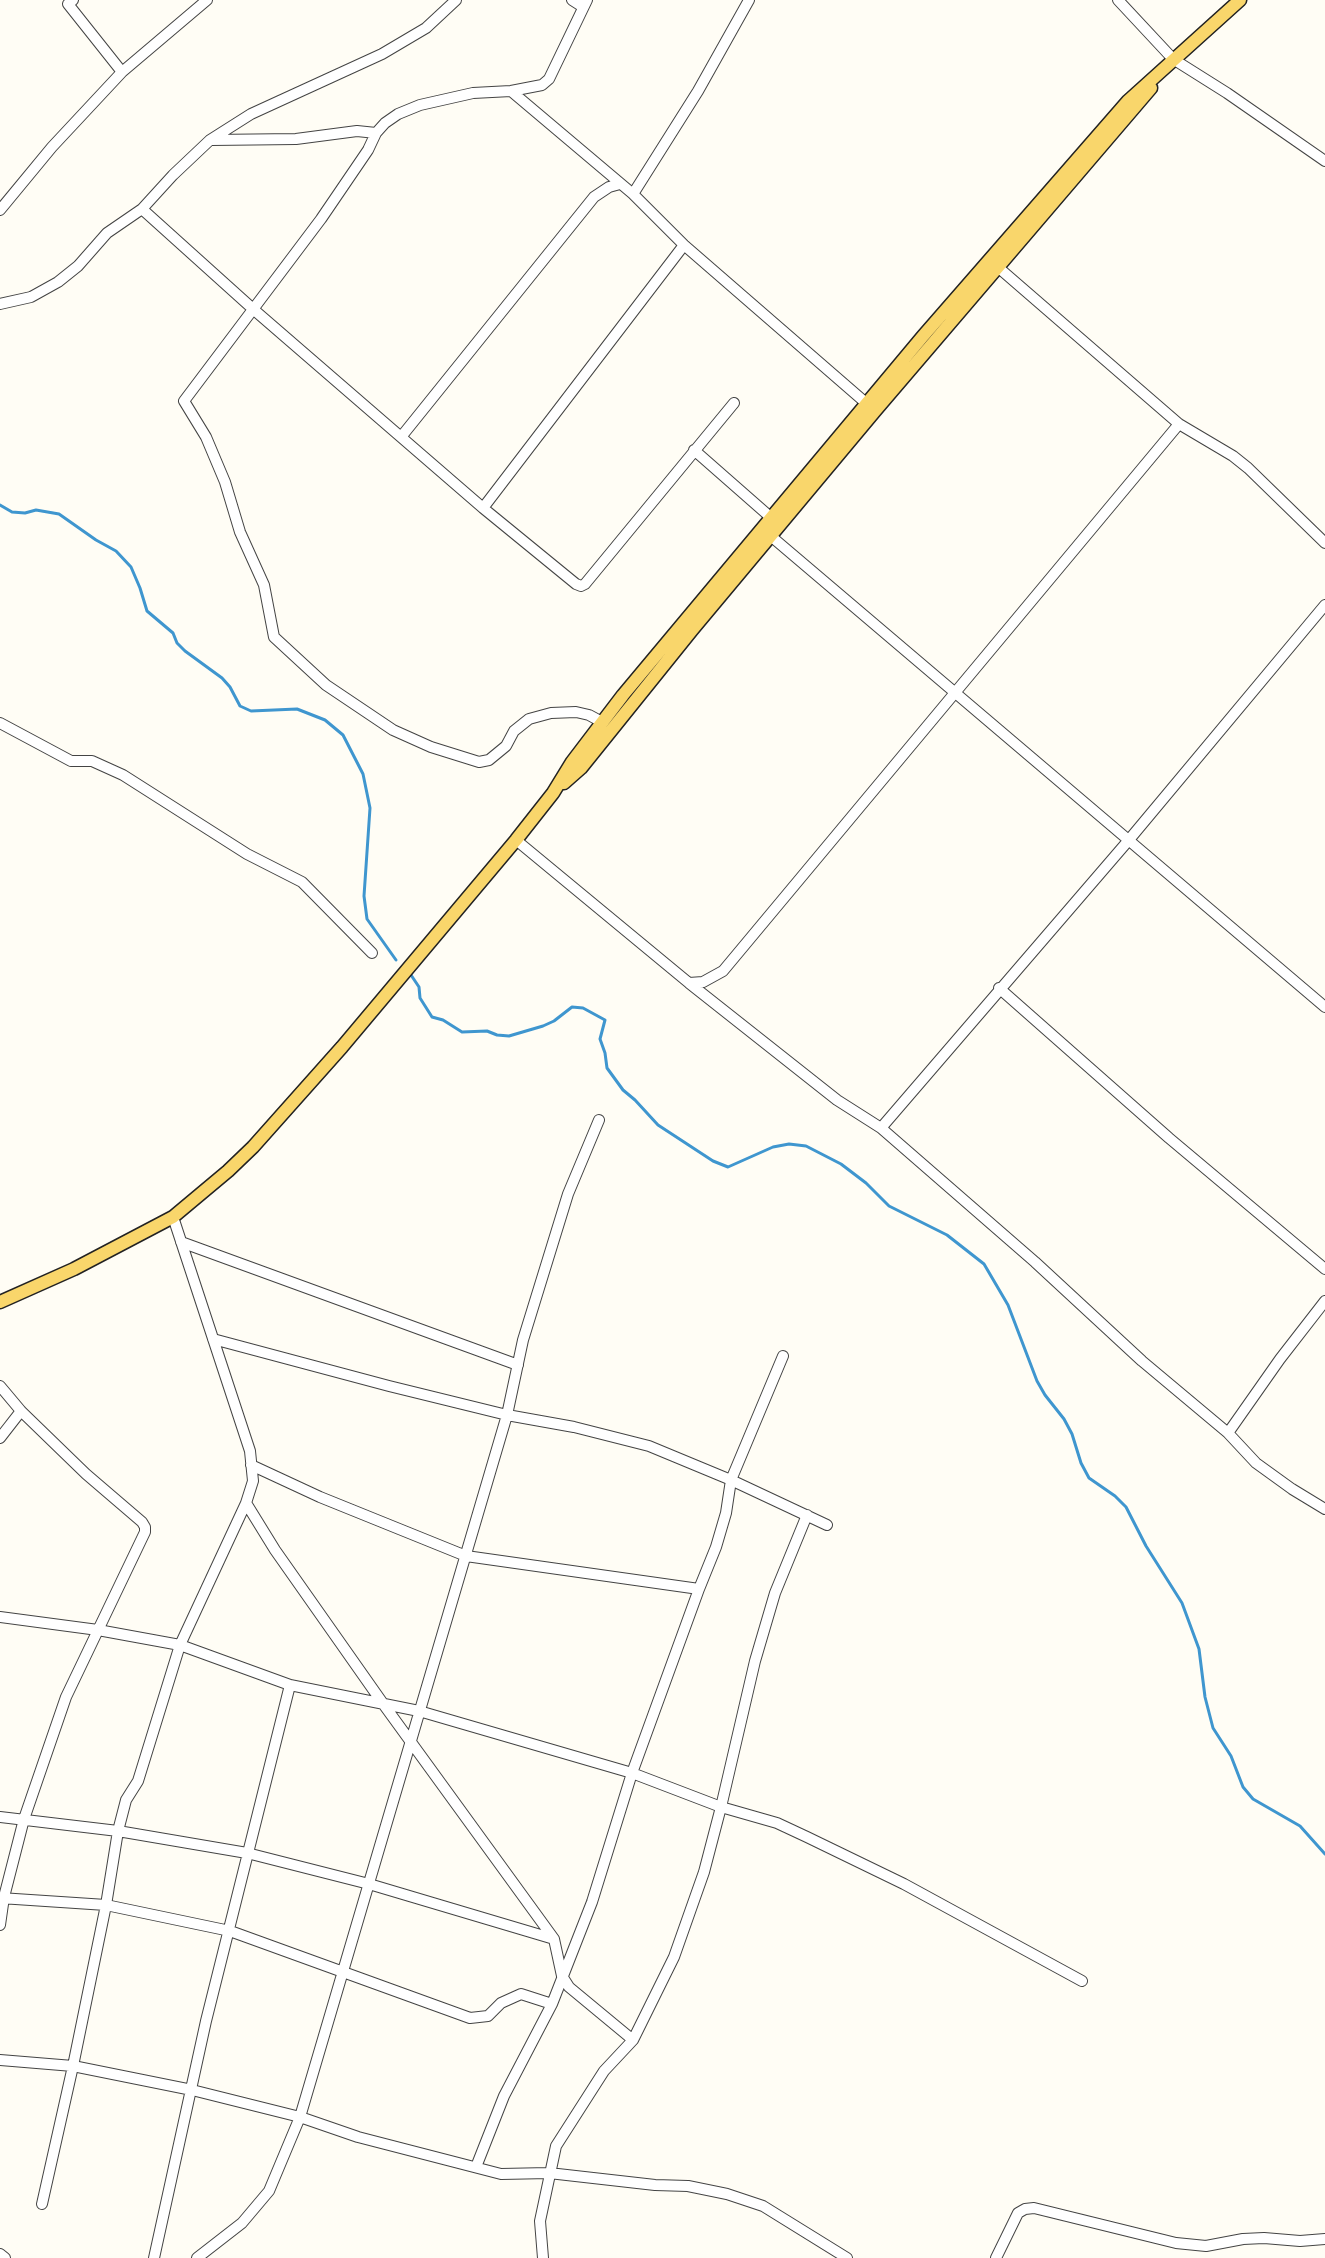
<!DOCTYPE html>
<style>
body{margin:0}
canvas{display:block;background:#fffdf5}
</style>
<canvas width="1325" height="2258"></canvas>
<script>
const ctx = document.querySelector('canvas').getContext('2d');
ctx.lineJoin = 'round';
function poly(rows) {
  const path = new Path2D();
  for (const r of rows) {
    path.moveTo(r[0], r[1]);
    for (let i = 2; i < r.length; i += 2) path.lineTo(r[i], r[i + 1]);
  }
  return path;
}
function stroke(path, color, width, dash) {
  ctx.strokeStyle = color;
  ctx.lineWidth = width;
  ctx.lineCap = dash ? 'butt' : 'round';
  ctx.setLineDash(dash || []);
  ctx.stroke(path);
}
const stream = poly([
 [0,505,12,512,25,513,36,510,59,514,96,540,116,551,131,567,140,588,147,611,173,633,177,643,185,651,222,678,230,687,240,706,251,711,297,709,325,720,343,735,363,774,370,808,364,896,367,919,396,960],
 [409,972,419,987,420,998,432,1017,443,1020,462,1032,487,1031,497,1035,509,1036,543,1026,554,1021,572,1007,583,1008,605,1020,600,1039,605,1053,607,1068,623,1090,635,1100,658,1125,713,1161,728,1167,773,1147,789,1144,806,1146,841,1164,866,1183,889,1206,947,1235,984,1264,1008,1305,1037,1381,1045,1395,1064,1419,1072,1434,1081,1463,1089,1478,1115,1496,1126,1507,1146,1546,1182,1603,1199,1649,1205,1697,1213,1728,1231,1756,1243,1787,1253,1799,1300,1826,1325,1854]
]);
const minor = poly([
 [73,0,68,4,122,72],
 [572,0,583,7],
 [587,0,549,79,542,85,511,91,473,93,420,105,398,114,385,123,376,133,368,150,321,219,184,401,206,437,225,482,240,532,264,585,274,637,326,685,393,730,431,747,479,762,489,760,506,746,514,731,529,719,551,713,576,712,589,715,602,722],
 [1118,0,1173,59,1227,93,1325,161],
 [511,91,633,194,684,245,866,403],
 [211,140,296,139,357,131,376,133],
 [633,194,698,91,749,0],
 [142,209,253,309,483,508,576,584,581,586,585,584,734,403],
 [0,210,52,147,122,72,207,0],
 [992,262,1179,424,1233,456,1248,468,1325,543],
 [0,304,31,297,58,282,78,266,107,233,142,209,173,175,210,140,251,114,382,54,426,28,456,0],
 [401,437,594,197,609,187,620,184],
 [694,450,776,522],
 [483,508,684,245],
 [766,532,1325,1007],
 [0,723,71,761,92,761,123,775,247,854,302,882,372,953],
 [516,840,689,983,703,982,723,971,1179,424],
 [689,983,837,1100,881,1128,1035,1262,1142,1361,1228,1433,1256,1463,1292,1489,1325,1509],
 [999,988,1169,1138,1325,1269],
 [881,1128,1128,841,1325,605],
 [181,1242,518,1365],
 [213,1339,389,1386,507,1415,574,1427,649,1446,731,1480,827,1525],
 [0,1386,21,1411,86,1474,142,1522,145,1527,145,1532,66,1697,24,1819,4,1897,0,1925],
 [1228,1433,1280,1359,1325,1301],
 [0,1438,21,1411],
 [251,1465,320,1497,466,1556,699,1589],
 [246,1503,275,1550,384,1705,554,1939,562,1976,569,1987,633,2040],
 [0,1617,98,1630,180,1645,290,1685,419,1711,632,1773,721,1807,777,1823,807,1837,904,1884,1082,1981],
 [0,1817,118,1831,247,1853,369,1884,554,1939],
 [0,1898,106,1905,230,1931,470,2018,488,2016,501,2003,521,1994,552,2004],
 [0,2060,73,2066,192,2090,300,2117,358,2137,501,2174,549,2173,655,2185,688,2186,727,2194,763,2206,847,2258],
 [476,2167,504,2096,552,2004,592,1902,632,1773,699,1589,716,1547,726,1513,731,1480,783,1356],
 [42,2204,73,2066,106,1905,118,1831,126,1800,138,1781,180,1645,246,1503,253,1481,250,1451,173,1217],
 [0,2254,5,2258],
 [154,2258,206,2021,290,1685],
 [197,2258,242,2223,269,2191,300,2117,507,1415,523,1340,568,1194,599,1120],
 [543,2258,540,2221,556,2146,604,2071,633,2040,674,1957,704,1872,721,1807,755,1661,775,1593,807,1515],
 [996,2258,1018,2213,1025,2209,1034,2208,1176,2243,1206,2246,1243,2239,1264,2238,1300,2241,1325,2239]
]);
const major = poly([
 [564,783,581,768,692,630,875,411,1151,88],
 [0,1302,74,1269,173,1217,228,1171,253,1147,342,1047,516,840,553,793,572,762,623,695,923,336,1128,101,1240,0]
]);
stroke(stream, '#3f96cf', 3);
stroke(minor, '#444', 12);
stroke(major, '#222', 15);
stroke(minor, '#fff', 10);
stroke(major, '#f9d66b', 12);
</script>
